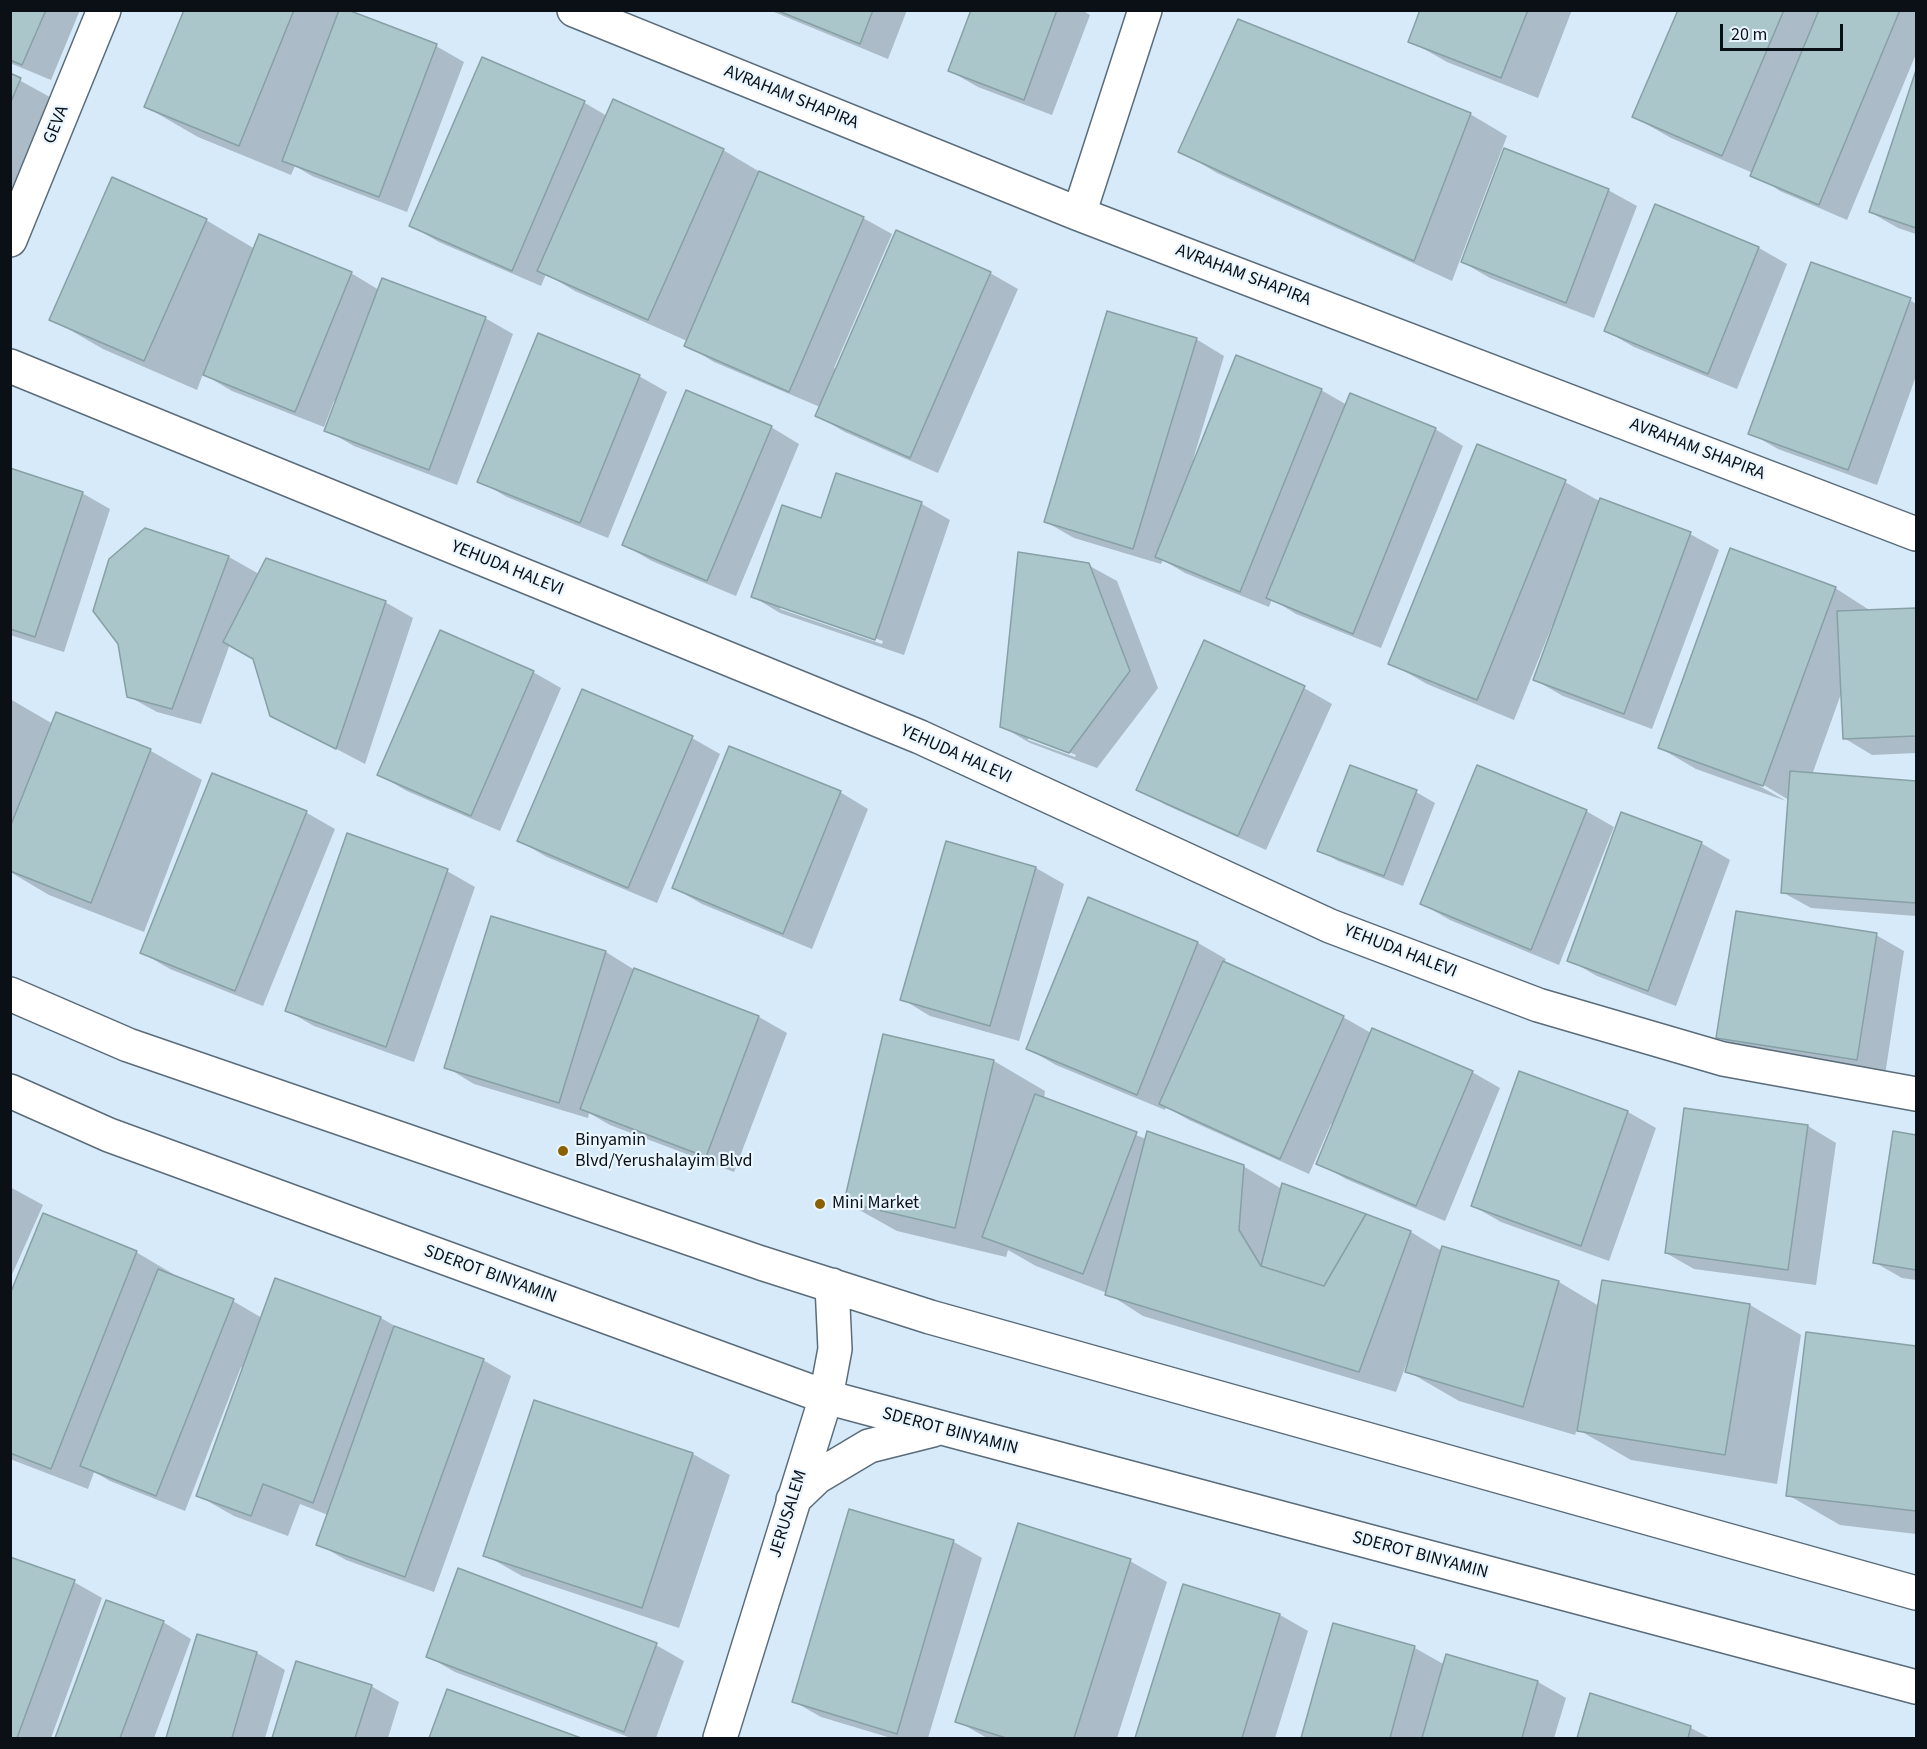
<!DOCTYPE html>
<style>
body{margin:0}
#map{position:relative;width:1927px;height:1749px;overflow:hidden;background:#d6eaf9;font-family:"Source Sans 3",sans-serif}
canvas{display:block}
.frame{position:absolute;inset:0;border:12px solid #0a1016;pointer-events:none}
.scale{position:absolute;left:1720px;top:24px;width:123px;height:27px;box-sizing:border-box;border:3px solid #0a1016;border-top:0;padding-left:8px;font-size:18px;line-height:21px;white-space:nowrap;color:#0a1016;-webkit-text-stroke:4px #eaf6ff;paint-order:stroke}
</style>
<div id="map">
<canvas width="1927" height="1749"></canvas>
<div class="frame"></div>
<div class="scale">20 m</div>
</div>
<script>
const ctx = document.querySelector('canvas').getContext('2d');
ctx.lineJoin = 'round';
function paint(path, color) {
  ctx.fillStyle = color;
  ctx.fill(path, 'evenodd');
}
function poly(rows) {
  const path = new Path2D();
  for (const r of rows) {
    path.moveTo(r[0], r[1]);
    for (let i = 2; i < r.length; i += 2) path.lineTo(r[i], r[i + 1]);
  }
  return path;
}
function stroke(path, color, width, dash) {
  ctx.strokeStyle = color;
  ctx.lineWidth = width;
  ctx.lineCap = dash ? 'butt' : 'round';
  ctx.setLineDash(dash || []);
  ctx.stroke(path);
}
function drawText(font, color, halo, rows, align = 'center') {
  ctx.font = font + ' "Source Sans 3",sans-serif';
  ctx.lineWidth = 4.5;
  ctx.setLineDash([]);
  ctx.textBaseline = 'middle';
  ctx.strokeStyle = halo;
  ctx.fillStyle = color;
  for (const [text, x, y, turn = 0] of rows) {
    ctx.save();
    ctx.translate(x, y);
    ctx.rotate((+turn || 0) * Math.PI / 180);
    ctx.textAlign = isNaN(turn) ? turn : align;
    if (halo) ctx.strokeText(text, 0, 0);
    ctx.fillText(text, 0, 0);
    ctx.restore();
  }
}
const shadow = poly([
 [10,10,80,10,51,80,10,63],
 [185,10,353,10,356,15,436,46,464,62,407,212,312,176,295,166,291,175,198,137,146,107],
 [769,10,907,10,888,59],
 [973,10,1082,10,1090,15,1052,115,978,87,950,71],
 [1422,10,1572,10,1538,98,1447,62,1410,41],
 [1680,10,1916,10,1916,54,1847,220,1780,191,1753,173,1671,138,1634,117],
 [483,59,585,103,607,116,613,101,723,150,760,172,863,218,892,234,834,368,837,370,990,273,1018,289,938,473,845,432,817,416,820,407,714,362,686,345,687,341,575,291,546,274,541,286,439,242,411,226],
 [1916,74,1916,234,1898,228,1870,212],
 [10,75,57,101,18,195,10,192],
 [1470,114,1507,136,1452,281,1217,173,1180,151],
 [1608,190,1637,206,1594,318,1490,278,1462,262],
 [1656,206,1759,248,1787,264,1737,389,1634,347,1606,331],
 [206,220,255,249,351,273,379,290,485,318,513,334,457,485,354,446,326,430,337,402,334,401,324,427,232,391,203,374,197,390,103,349,51,319],
 [1910,300,1916,304,1916,376,1877,485,1778,449,1750,433],
 [1196,339,1224,356,1193,460,1321,390,1347,405,1435,429,1463,446,1381,648,1296,614,1272,599,1269,607,1185,573,1163,560,1161,564,1074,538,1046,522],
 [639,376,667,392,608,538,507,497,479,481],
 [771,427,799,444,736,596,652,561,624,545],
 [10,469,82,493,110,509,64,652,10,635],
 [837,475,922,504,950,520,904,655,780,613,752,596,822,520],
 [780,606,883,641,882,644,780,609],
 [1565,482,1601,502,1690,534,1719,550,1652,729,1563,696,1535,680,1555,627,1552,626,1514,720,1427,684,1390,663],
 [145,529,229,557,259,574,385,602,413,618,365,764,272,715,254,658,230,644,201,724,157,712,128,696],
 [1088,565,1117,581,1158,688,1097,768,1030,743,1001,726],
 [1028,736,1076,755,1075,757,1028,740],
 [1835,588,1871,611,1916,609,1916,753,1872,755,1844,738,1842,691,1812,775,1916,782,1916,916,1811,908,1782,892,1789,800,1757,781,1756,784,1786,801,1696,769,1660,748],
 [1204,642,1304,688,1332,704,1266,850,1166,805,1138,789],
 [533,672,561,688,500,831,407,791,379,775],
 [10,699,53,724,57,714,151,751,202,780,144,932,49,895,12,873,10,876],
 [692,738,720,754,657,903,547,857,519,841],
 [213,775,307,813,335,829,263,1006,170,969,142,953],
 [840,792,868,809,812,949,702,904,674,888],
 [1416,792,1435,803,1403,886,1338,861,1319,850],
 [1586,811,1614,827,1559,965,1450,920,1422,904],
 [1622,814,1701,843,1730,860,1676,1006,1597,976,1569,960],
 [1036,868,1064,884,1019,1041,930,1016,902,999],
 [447,871,475,887,414,1062,314,1026,286,1010],
 [1089,899,1198,943,1226,959,1224,963,1343,1017,1371,1033,1472,1072,1500,1088,1445,1221,1346,1179,1318,1163,1334,1125,1331,1124,1309,1174,1189,1120,1166,1107,1165,1110,1056,1065,1028,1049],
 [1876,935,1904,951,1885,1075,1746,1053,1718,1037],
 [606,952,633,969,759,1017,787,1033,734,1172,610,1125,589,1113,588,1118,474,1084,446,1067],
 [994,1061,1045,1091,1044,1099,1146,1139,1243,1166,1282,1189,1411,1232,1442,1251,1559,1282,1599,1306,1750,1305,1801,1335,1777,1484,1631,1460,1577,1429,1575,1435,1459,1401,1407,1371,1412,1355,1410,1354,1396,1392,1143,1316,1107,1293,1036,1266,1008,1250,1006,1257,897,1231,845,1202],
 [1628,1112,1656,1128,1609,1261,1501,1222,1473,1206],
 [1808,1126,1836,1143,1816,1285,1694,1269,1666,1253],
 [1895,1133,1916,1137,1916,1280,1902,1278,1874,1262],
 [10,1187,43,1205,10,1279],
 [136,1252,173,1274,172,1276,233,1301,262,1318,276,1280,381,1318,404,1331,483,1360,511,1376,434,1592,346,1560,318,1544,328,1515,300,1504,288,1536,234,1516,197,1495,244,1368,241,1367,185,1511,110,1481,94,1472,88,1489,10,1459,10,1298],
 [1807,1334,1916,1347,1916,1534,1840,1525,1788,1495],
 [535,1402,693,1454,730,1475,679,1628,522,1576,485,1555],
 [850,1510,954,1542,982,1558,928,1738,891,1738,821,1717,793,1701],
 [10,1558,74,1582,102,1598,51,1738,10,1738],
 [1130,1561,1167,1582,1117,1738,987,1738,957,1721],
 [459,1570,656,1645,684,1661,656,1738,631,1738,455,1672,427,1656],
 [1184,1586,1280,1615,1308,1631,1275,1738,1137,1738],
 [107,1602,163,1622,191,1639,154,1738,57,1738],
 [1334,1625,1415,1648,1445,1665,1538,1682,1566,1698,1554,1738,1302,1738],
 [198,1636,257,1653,285,1670,265,1738,167,1738],
 [297,1663,371,1686,399,1702,388,1738,274,1738],
 [448,1691,577,1738,430,1738],
 [1591,1694,1691,1728,1710,1738,1579,1738]
]);
const building = poly([
 [10,10,46,10,22,65,10,60,10,10],
 [184,10,294,10,239,146,144,107,184,10],
 [339,10,348,10,437,44,379,197,282,161,339,10],
 [776,10,873,10,860,44,776,10],
 [971,10,1057,10,1024,100,948,71,971,10],
 [1420,10,1528,10,1501,78,1408,42,1420,10],
 [1678,10,1784,10,1722,156,1632,117,1678,10],
 [1819,10,1900,10,1819,205,1750,176,1819,10],
 [1238,19,1471,113,1414,261,1178,152,1238,19],
 [482,57,585,101,512,271,409,226,482,57],
 [1916,70,1916,228,1869,212,1916,70],
 [10,73,21,78,10,104,10,73],
 [613,99,724,149,648,320,537,271,613,99],
 [1504,148,1609,189,1566,303,1461,262,1504,148],
 [759,171,864,217,789,392,684,346,759,171],
 [112,177,207,219,144,361,49,320,112,177],
 [1655,204,1759,247,1708,374,1604,331,1655,204],
 [896,230,991,272,910,458,815,416,896,230],
 [259,234,352,272,295,412,203,375,259,234],
 [1811,262,1911,298,1848,470,1748,434,1811,262],
 [382,278,486,317,429,470,324,431,382,278],
 [1107,311,1197,338,1133,549,1044,522,1107,311],
 [538,333,640,375,580,523,477,482,538,333],
 [1236,355,1322,389,1240,592,1155,557,1236,355],
 [686,390,772,426,707,581,622,545,686,390],
 [1350,393,1436,428,1353,634,1266,598,1350,393],
 [1477,444,1566,480,1477,700,1388,664,1477,444],
 [10,468,83,492,35,637,10,629,10,468],
 [836,473,922,502,875,640,751,597,782,505,821,518,836,473],
 [1600,498,1691,532,1624,714,1533,680,1600,498],
 [145,528,229,556,172,709,127,697,118,644,93,611,109,559,145,528],
 [1730,548,1836,587,1763,786,1658,748,1730,548],
 [1018,552,1089,563,1130,671,1069,753,1000,727,1018,552],
 [266,558,386,601,336,749,270,716,253,659,223,642,266,558],
 [1916,608,1916,736,1843,739,1837,611,1916,608],
 [440,630,534,671,471,816,377,775,440,630],
 [1204,640,1305,686,1238,836,1136,790,1204,640],
 [582,689,693,736,628,888,517,841,582,689],
 [56,712,151,749,91,903,10,871,10,827,56,712],
 [729,746,841,791,783,934,672,888,729,746],
 [1350,765,1417,790,1384,876,1317,851,1350,765],
 [1477,765,1587,810,1531,950,1420,904,1477,765],
 [1790,771,1916,781,1916,903,1781,893,1790,771],
 [212,773,307,811,235,991,140,953,212,773],
 [1621,812,1702,842,1648,991,1567,961,1621,812],
 [347,833,448,869,386,1047,285,1011,347,833],
 [946,841,1036,867,990,1026,900,1000,946,841],
 [1088,897,1198,942,1137,1095,1026,1049,1088,897],
 [1736,911,1877,933,1857,1060,1716,1038,1736,911],
 [491,916,606,951,559,1103,444,1068,491,916],
 [1223,961,1344,1016,1280,1159,1159,1104,1223,961],
 [634,968,759,1016,706,1157,580,1109,634,968],
 [1372,1028,1473,1071,1416,1206,1316,1164,1372,1028],
 [883,1034,994,1060,955,1228,844,1202,883,1034],
 [1519,1071,1628,1111,1581,1246,1471,1206,1519,1071],
 [1035,1094,1137,1132,1083,1274,982,1237,1035,1094],
 [1684,1108,1808,1125,1788,1270,1665,1253,1684,1108],
 [1147,1131,1244,1165,1239,1230,1261,1266,1324,1286,1366,1214,1411,1231,1359,1372,1105,1295,1147,1131],
 [1893,1131,1916,1135,1916,1270,1873,1263,1893,1131],
 [1282,1183,1366,1214,1324,1286,1261,1266,1282,1183],
 [43,1213,137,1251,51,1469,10,1453,10,1294,43,1213],
 [1442,1246,1559,1281,1523,1407,1405,1372,1442,1246],
 [158,1269,234,1299,156,1496,80,1466,158,1269],
 [275,1278,381,1317,313,1503,263,1484,251,1516,196,1496,275,1278],
 [1602,1280,1750,1304,1725,1455,1577,1431,1602,1280],
 [394,1326,484,1359,405,1577,316,1545,394,1326],
 [1806,1332,1916,1346,1916,1511,1786,1496,1806,1332],
 [534,1400,693,1453,642,1608,483,1556,534,1400],
 [849,1509,954,1540,897,1734,792,1702,849,1509],
 [1018,1523,1131,1559,1074,1738,1006,1738,955,1722,1018,1523],
 [10,1557,75,1580,17,1738,10,1738,10,1557],
 [458,1568,657,1643,624,1732,426,1657,458,1568],
 [1183,1584,1280,1614,1242,1738,1135,1738,1183,1584],
 [106,1600,164,1621,120,1738,55,1738,106,1600],
 [1333,1623,1415,1646,1390,1738,1301,1738,1333,1623],
 [197,1634,257,1652,232,1738,166,1738,197,1634],
 [1446,1654,1538,1681,1522,1738,1422,1738,1446,1654],
 [296,1661,372,1685,355,1738,272,1738,296,1661],
 [447,1689,581,1738,429,1738,447,1689],
 [1590,1693,1691,1726,1688,1738,1577,1738,1590,1693]
]);
const street = poly([
 [574,10,1079,214,1916,534],
 [1079,214,1145,10],
 [10,240,104,10],
 [10,366,920,737,1330,926,1538,1005,1723,1059,1916,1094]
]);
const secondary = poly([
 [10,994,128,1045,761,1263,930,1317,1916,1593],
 [10,1091,109,1135,826,1397,1916,1687],
 [793,1500,817,1477,869,1446,933,1430],
 [720,1738,826,1397,835,1349,832,1285]
]);
const markers = [
 [563,1151,6,"#8a6100"],
 [820,1204,6,"#8a6100"]
];
const streetNames = [
 ["AVRAHAM SHAPIRA",791,98,22],
 ["GEVA",57,125,-68],
 ["AVRAHAM SHAPIRA",1243,276,21],
 ["AVRAHAM SHAPIRA",1697,450,21],
 ["YEHUDA HALEVI",507,569,22],
 ["YEHUDA HALEVI",956,755,24],
 ["YEHUDA HALEVI",1400,952,21],
 ["SDEROT BINYAMIN",490,1275,20],
 ["SDEROT BINYAMIN",950,1432,15],
 ["JERUSALEM",789,1514,-73],
 ["SDEROT BINYAMIN",1420,1556,15]
];
const poiNames = [
 ["Binyamin",575,1141],
 ["Blvd/Yerushalayim Blvd",575,1162],
 ["Mini Market",832,1204]
];
paint(shadow, '#0003');
paint(building, '#abc6cb');
stroke(building, '#86a0a5', 1.5);
stroke(street, '#5a6c79', 36);
stroke(secondary, '#5a6c79', 36);
stroke(street, '#fff', 33);
stroke(secondary, '#fff', 33);
for (const [x, y, r, color] of markers) {
  const dot = new Path2D();
  dot.arc(x, y, r, 0, 2 * Math.PI);
  ctx.fillStyle = color;
  ctx.fill(dot);
  stroke(dot, '#eaf6ff', 2);
}
drawText('18px', '#0a1016', '#eaf6ff', streetNames);
drawText('18px', '#0a1016', '#eaf6ff', poiNames, 'left');
</script>
